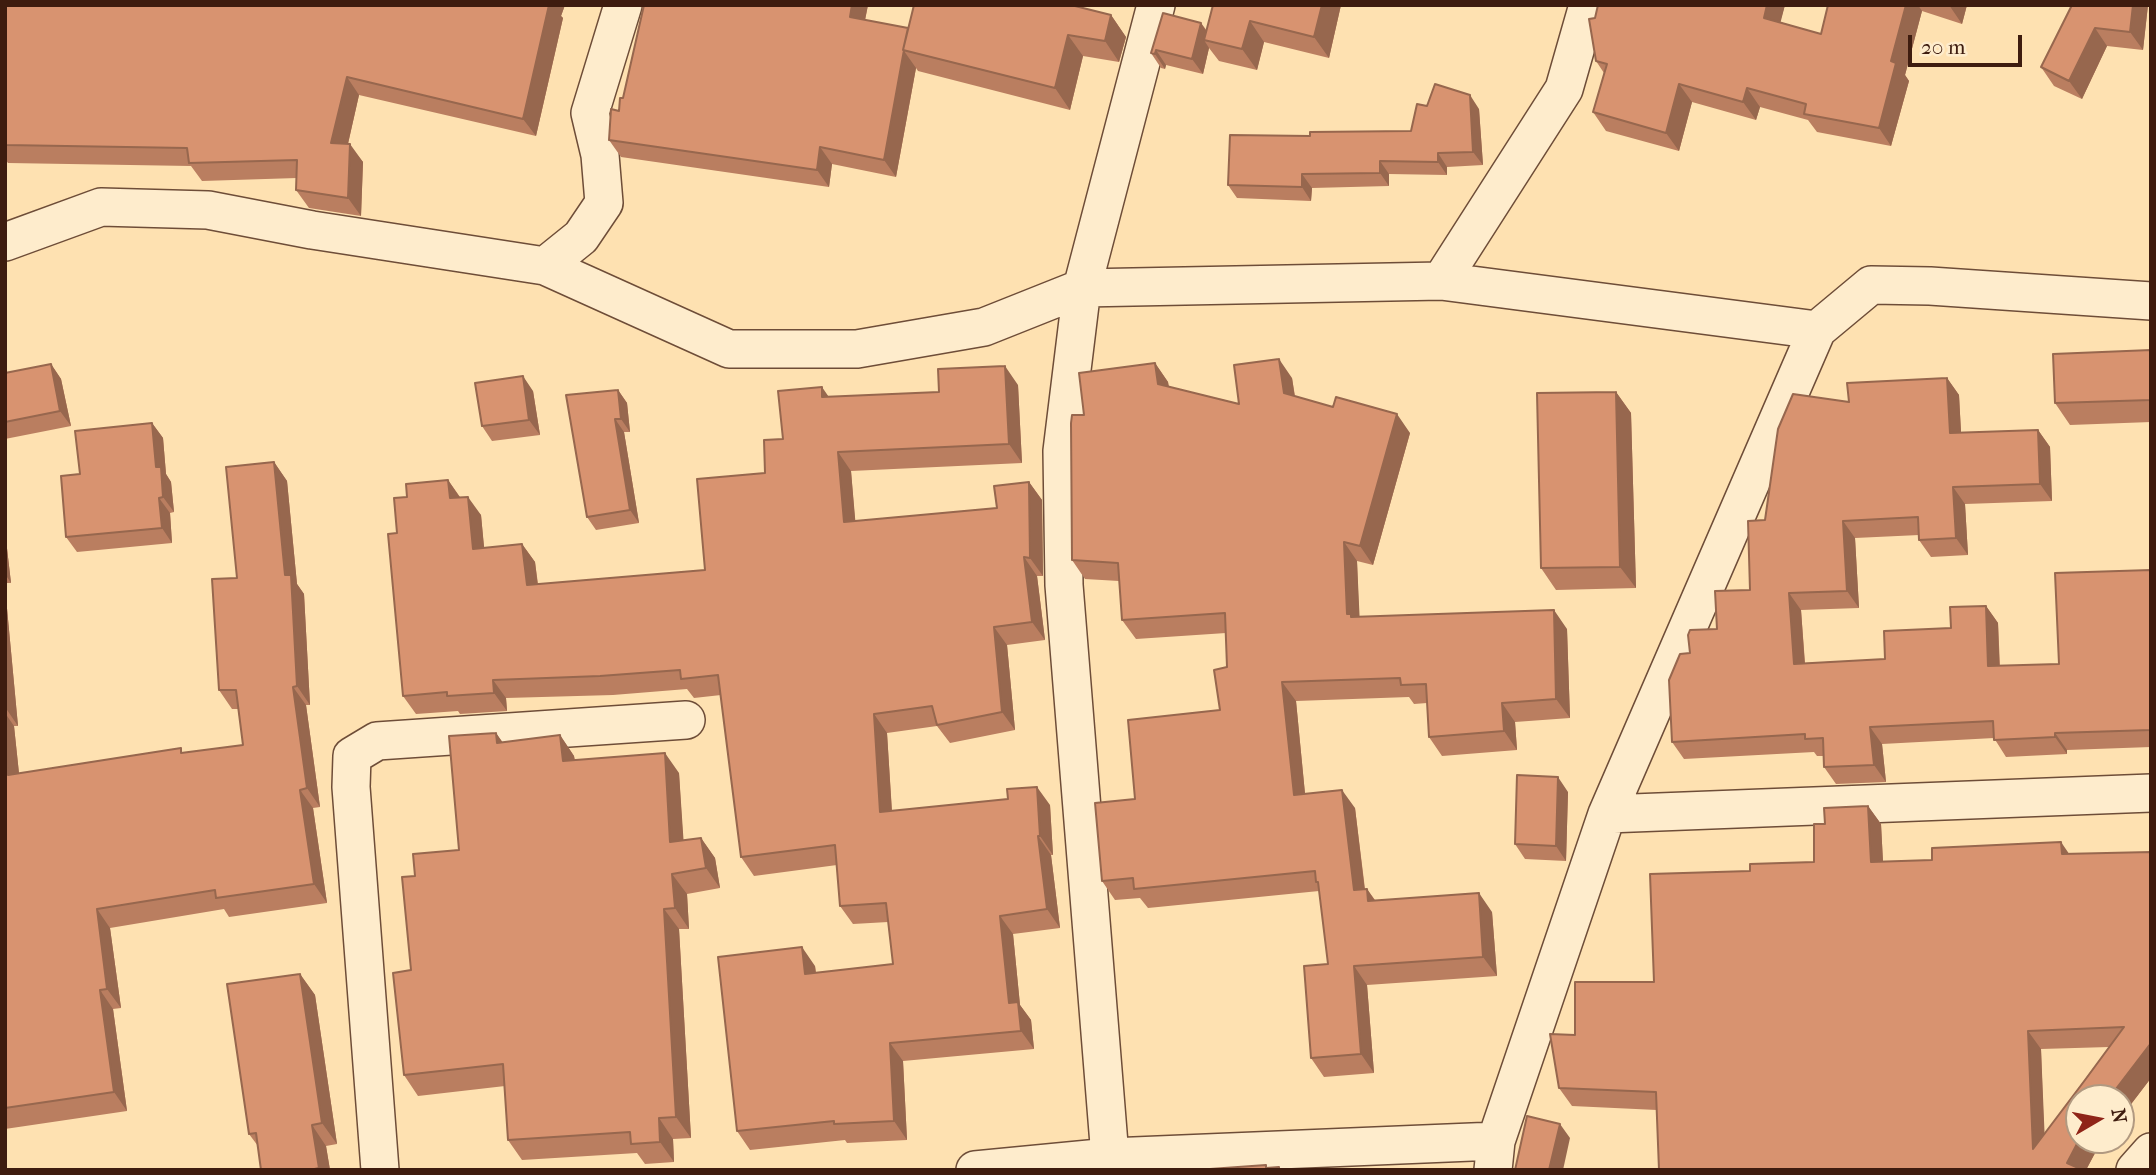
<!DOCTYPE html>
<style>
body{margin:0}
#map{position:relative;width:2156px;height:1175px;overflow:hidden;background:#fee1b1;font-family:"IM FELL French Canon",serif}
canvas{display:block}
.frame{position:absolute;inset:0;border:7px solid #3e1c0f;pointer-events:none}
.north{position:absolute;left:2065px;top:1084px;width:70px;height:70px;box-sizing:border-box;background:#feeccc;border:2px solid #b19980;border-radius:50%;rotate:80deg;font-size:19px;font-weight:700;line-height:28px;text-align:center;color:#3e1c0f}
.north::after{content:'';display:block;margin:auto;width:24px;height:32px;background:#8f2418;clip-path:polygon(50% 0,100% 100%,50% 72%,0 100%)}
.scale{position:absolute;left:1908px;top:35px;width:114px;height:32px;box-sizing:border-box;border:4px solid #3e1c0f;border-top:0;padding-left:9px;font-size:21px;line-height:24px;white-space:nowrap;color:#3e1c0f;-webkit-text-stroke:5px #feeccc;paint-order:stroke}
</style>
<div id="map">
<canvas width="2156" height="1175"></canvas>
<div class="frame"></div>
<div class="north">N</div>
<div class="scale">20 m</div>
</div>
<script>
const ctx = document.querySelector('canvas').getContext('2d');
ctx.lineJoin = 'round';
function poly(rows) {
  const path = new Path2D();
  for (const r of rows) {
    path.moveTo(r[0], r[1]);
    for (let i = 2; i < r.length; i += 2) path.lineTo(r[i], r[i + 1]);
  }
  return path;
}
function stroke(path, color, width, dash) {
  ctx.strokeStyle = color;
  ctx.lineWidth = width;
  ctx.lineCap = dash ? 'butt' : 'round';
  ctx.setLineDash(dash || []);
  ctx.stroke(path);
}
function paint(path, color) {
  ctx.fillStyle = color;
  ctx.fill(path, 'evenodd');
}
const minor = poly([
 [5,242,101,207,208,210,312,230,545,266,729,349,857,349,984,327,1082,288,1441,281,1817,330,1871,285,1930,286,2151,301],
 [545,266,581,237,604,203,600,155,590,113,623,5],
 [1441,281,1564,89,1588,5],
 [1607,814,2151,793],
 [1110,1157,1064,585,1062,451,1082,288,1156,5],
 [380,1170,351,787,352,756,377,741,686,720],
 [975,1170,1110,1157,1496,1141],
 [1493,1170,1496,1141,1607,814,1817,330],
 [2135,1170,2151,1152]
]);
const wall = poly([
 [5,5,565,5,561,16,563,18,536,136,359,95,348,144,363,162,361,216,309,208,296,190,297,178,202,181,191,166,8,163,5,159],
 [644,5,868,5,865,20,908,28,1111,15,1126,37,1119,62,1083,56,1070,110,918,71,916,68,896,177,832,164,829,187,621,157,609,140,623,98],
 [1213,5,1341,5,1329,58,1264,42,1257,70,1219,61,1209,48,1203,74,1166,65,1165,69,1161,68,1151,53,1201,23,1207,31],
 [1598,5,1785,5,1780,22,1821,34,1828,5,1967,5,1962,24,1922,11,1905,75,1909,81,1891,146,1817,132,1808,120,1760,107,1756,120,1692,102,1679,151,1606,131,1593,112,1604,73,1596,61,1595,18],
 [2072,5,2148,5,2143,50,2107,46,2082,99,2054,86,2041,67],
 [1427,106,1479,109,1483,165,1447,167,1447,175,1389,174,1389,186,1312,188,1311,201,1237,198,1228,185,1310,136,1411,131],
 [2151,350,2151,422,2070,425,2055,403],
 [1155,363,1168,382,1169,387,1239,404,1292,378,1295,396,1410,433,1373,565,1357,561,1359,617,1567,629,1570,718,1515,722,1517,750,1442,756,1429,737,1427,703,1414,704,1409,697,1296,701,1305,794,1355,808,1365,889,1367,889,1375,900,1492,912,1497,976,1367,985,1374,1073,1324,1077,1311,1058,1328,964,1319,891,1148,908,1140,898,1115,900,1102,881,1135,799,1220,710,1227,667,1226,633,1136,639,1122,620,1119,581,1085,579,1072,560,1084,415],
 [51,364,61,379,71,426,5,439,5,373],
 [1947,378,1959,395,1961,433,2038,430,2050,447,2052,501,1965,504,1968,555,1931,557,1919,540,1919,535,1855,538,1859,608,1801,610,1805,663,1885,659,1951,628,1986,606,1998,623,2000,666,2059,664,2151,570,2151,747,2067,750,2067,754,2006,757,1994,738,1882,744,1886,782,1836,784,1824,767,1823,756,1817,756,1814,752,1684,759,1672,742,1690,653,1717,629,1750,590,1765,520,1849,402],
 [1018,385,1022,463,851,471,855,521,997,508,1029,482,1042,500,1043,576,1037,576,1045,640,1007,645,1015,730,950,743,937,726,887,733,892,811,1050,805,1053,855,1051,855,1060,928,1013,934,1020,1005,1031,1020,1034,1049,903,1061,907,1140,847,1143,845,1140,750,1150,737,1131,815,966,816,973,893,964,888,922,853,924,840,906,837,865,754,876,741,857,721,695,694,698,687,689,613,695,506,698,507,711,460,714,458,711,416,714,403,696,397,533,407,497,448,480,460,497,481,515,484,548,522,544,535,562,538,584,705,570,765,473,783,439,828,397,939,392],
 [618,390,627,403,630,432,624,432,639,523,596,530,587,517],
 [533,391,540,435,492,441,482,426],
 [1616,392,1631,413,1636,588,1556,590,1541,568],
 [152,423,163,438,166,474,171,482,174,512,170,513,172,543,77,552,66,537,80,474],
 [274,462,287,481,297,584,304,594,310,705,306,705,320,807,313,808,327,903,229,917,224,909,110,928,121,1008,113,1009,127,1111,5,1129,5,587,18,726,14,726,19,773,243,745,238,709,232,709,219,690,237,578],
 [5,531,11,583,5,583],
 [496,733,503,743,560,735,574,756,575,760,679,773,683,840,701,838,715,858,720,888,687,894,689,929,679,929,691,1138,673,1139,674,1162,645,1164,637,1153,522,1160,508,1140,505,1086,418,1096,404,1075,411,970,415,876,459,850],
 [1568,792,1566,861,1525,859,1515,844],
 [1868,806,1881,824,1883,862,2069,854,2151,852,2151,1078,2122,1116,2121,1098,2079,1098,2102,1140,2086,1170,1659,1170,1657,1110,1572,1106,1559,1088,1575,1035,1654,982,1750,871,1814,862,1825,824],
 [2109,1047,2044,1134,2041,1049],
 [300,974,315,995,337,1144,326,1146,330,1170,261,1170,258,1146,249,1134]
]);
const shadedWall = poly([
 [549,5,565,5,561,16,563,18,536,136,523,119],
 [852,5,868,5,862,35,850,17],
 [1322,5,1341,5,1329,58,1314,37],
 [1767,5,1785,5,1777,36,1764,18],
 [1906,5,1918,5,1922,11,1905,75,1909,81,1891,146,1879,128,1891,61],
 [1949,5,1967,5,1962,24],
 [2133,5,2148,5,2143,50,2130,32],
 [1111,15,1126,37,1119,62,1105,41],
 [1250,21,1264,42,1257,70,1242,49],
 [1201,23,1211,38,1204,40,1209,48,1203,74,1192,59],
 [2095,28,2107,46,2082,99,2069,81],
 [1068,35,1083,56,1070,110,1055,88],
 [1156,50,1166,65,1165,69,1155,54],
 [904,51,916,68,896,177,884,160],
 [347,77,359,95,344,161,331,143],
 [1679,84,1692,102,1679,151,1666,133],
 [1747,88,1760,107,1756,120,1743,102],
 [1470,95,1479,109,1483,165,1473,152],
 [350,144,363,162,361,216,348,198],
 [820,147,832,164,829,187,817,170],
 [1438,153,1447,167,1447,175,1438,162],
 [1380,161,1389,174,1389,186,1380,173],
 [1302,174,1312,188,1311,201,1302,187],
 [1279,359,1292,378,1297,412,1284,393],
 [1155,363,1168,382,1171,403,1158,384],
 [51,364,61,379,71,426,60,411],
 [1005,366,1018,385,1022,463,1009,444],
 [523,376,533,391,540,435,529,420],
 [1947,378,1959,395,1962,450,1950,433],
 [822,387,835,406,822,397],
 [618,390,627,403,630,432,621,419],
 [1616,392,1631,413,1636,588,1620,567],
 [1397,414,1410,433,1373,565,1360,546],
 [615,419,624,432,639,523,630,510],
 [152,423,163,438,166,474,171,482,174,512,163,497,156,467],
 [2038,430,2050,447,2052,501,2040,484],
 [838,452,851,471,857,540,844,522],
 [274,462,287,481,297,584,304,594,310,705,297,686],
 [448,480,461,499,450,498],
 [1029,482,1042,500,1043,576,1030,558],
 [1953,487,1965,504,1968,555,1956,538],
 [468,497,481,515,486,567,473,549],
 [159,498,170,513,172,543,162,528],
 [1843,521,1855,538,1859,608,1847,591],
 [5,531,11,583,5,574],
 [1344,542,1357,561,1360,626,1347,614],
 [522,544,535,562,540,604,527,585],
 [1024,557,1037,576,1045,640,1032,622],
 [5,587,18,726,5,707],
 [1789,593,1801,610,1806,681,1794,664],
 [1986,606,1998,623,2000,683,1988,666],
 [1554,610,1567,629,1570,718,1556,699],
 [994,627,1007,645,1015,730,1002,712],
 [493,680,506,698,507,711,494,693],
 [1282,682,1296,701,1307,814,1294,795],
 [293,687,306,705,320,807,307,788],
 [1502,703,1515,722,1517,750,1504,731],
 [5,713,14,726,21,793,8,775,5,749],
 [874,714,887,733,893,830,880,812],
 [1870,727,1882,744,1886,782,1874,765],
 [496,733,510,753,497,743],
 [2055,733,2067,750,2067,754,2055,737],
 [560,735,574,756,577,782,563,761],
 [665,753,679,773,685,862,670,842],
 [1558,777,1568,792,1566,861,1556,846],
 [1037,787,1050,805,1053,855,1040,836],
 [300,790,313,808,327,903,314,884],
 [1342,790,1355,808,1367,909,1354,890],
 [1868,806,1881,824,1884,881,1871,862],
 [1038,836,1051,855,1060,928,1047,909],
 [701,838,715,858,720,888,706,868],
 [2061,842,2074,861,2062,854],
 [672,874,687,894,689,929,675,908],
 [1367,889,1380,908,1368,901],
 [1479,893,1492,912,1497,976,1483,957],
 [97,909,110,928,121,1008,107,989],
 [664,909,679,929,691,1138,676,1117],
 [1000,916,1013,934,1020,1005,1031,1020,1034,1049,1021,1031,1009,1003],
 [802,947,815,966,818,992,805,974],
 [1354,966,1367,985,1374,1073,1361,1054],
 [300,974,315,995,337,1144,322,1123],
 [100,990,113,1009,127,1111,114,1092],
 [2028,1031,2041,1049,2046,1168,2033,1149],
 [890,1043,903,1061,907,1140,894,1121],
 [2151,1043,2151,1078,2122,1116,2121,1098,2109,1098],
 [659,1118,673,1139,674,1162,660,1142],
 [1560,1124,1570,1138,1563,1170,1549,1170],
 [312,1125,326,1146,330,1170,320,1170,319,1168],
 [2079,1140,2102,1140,2086,1170,2071,1170,2067,1163]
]);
const building = poly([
 [5,5,549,5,523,119,347,77,331,143,350,144,348,198,296,190,297,160,189,163,187,148,5,145,5,5],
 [644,5,852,5,850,17,908,28,903,50,904,50,884,160,820,147,817,170,609,140,611,109,619,111,620,98,623,98,644,5],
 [914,5,1071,5,1111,15,1105,41,1068,35,1055,88,903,50,914,5],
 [1213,5,1322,5,1314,37,1250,21,1242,49,1204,40,1213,5],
 [1598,5,1767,5,1764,18,1821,34,1828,5,1906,5,1891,61,1896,63,1879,128,1804,114,1806,104,1747,88,1743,102,1679,84,1666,133,1593,112,1607,64,1596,61,1589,19,1595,18,1598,5],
 [2072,5,2133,5,2130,32,2095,28,2069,81,2041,67,2072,5],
 [1163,13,1201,23,1192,59,1156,50,1155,54,1151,53,1163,13],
 [1435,84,1470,95,1473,152,1438,153,1438,162,1380,161,1380,173,1302,174,1302,187,1228,185,1230,135,1310,136,1310,132,1411,131,1417,104,1427,106,1435,84],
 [2151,350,2151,400,2055,403,2053,354,2151,350],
 [1279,359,1284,393,1333,407,1336,397,1397,414,1360,546,1344,542,1347,614,1351,614,1351,617,1554,610,1556,699,1502,703,1504,731,1429,737,1426,684,1401,685,1400,678,1282,682,1294,795,1342,790,1354,890,1367,889,1368,901,1479,893,1483,957,1354,966,1361,1054,1311,1058,1304,966,1328,964,1318,882,1316,882,1315,871,1134,889,1133,878,1102,881,1095,803,1135,799,1128,720,1220,710,1214,670,1227,667,1225,613,1122,620,1118,563,1072,560,1071,423,1072,415,1084,415,1079,373,1155,363,1158,384,1239,404,1234,365,1279,359],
 [51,364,60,411,5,422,5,373,51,364],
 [1005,366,1009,444,838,452,844,522,997,508,994,486,1029,482,1030,558,1024,557,1032,622,994,627,1002,712,937,725,932,706,874,714,880,812,1008,799,1007,789,1037,787,1040,836,1038,836,1047,909,1000,916,1009,1003,1018,1002,1021,1031,890,1043,894,1121,834,1124,834,1121,737,1131,718,957,802,947,805,974,893,964,886,903,840,906,835,845,741,857,718,675,681,679,680,670,600,676,493,680,494,693,447,696,447,692,403,696,388,534,397,533,394,498,407,497,406,484,448,480,450,498,468,497,473,549,522,544,527,585,705,570,697,479,765,473,764,440,783,439,778,391,822,387,822,397,939,392,938,369,1005,366],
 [523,376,529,420,482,426,475,383,523,376],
 [1947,378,1950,433,2038,430,2040,484,1953,487,1956,538,1919,540,1918,517,1843,521,1847,591,1789,593,1794,664,1885,659,1884,631,1951,628,1950,607,1986,606,1988,666,2059,664,2055,573,2151,570,2151,730,2055,733,2055,737,1994,740,1993,721,1870,727,1874,765,1824,767,1823,738,1805,739,1805,734,1672,742,1669,680,1680,654,1690,653,1688,635,1690,630,1717,629,1715,591,1750,590,1748,521,1765,520,1778,429,1793,394,1849,402,1847,383,1947,378],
 [618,390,621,419,615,419,630,510,587,517,566,395,618,390],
 [1616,392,1620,567,1541,568,1537,393,1616,392],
 [152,423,156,467,161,467,163,497,159,498,162,528,66,537,61,476,80,474,75,431,152,423],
 [274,462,285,575,291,575,297,686,293,687,307,788,300,790,314,884,216,898,215,890,97,909,107,989,100,990,114,1092,5,1108,5,749,8,775,181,748,181,753,243,745,236,690,219,690,212,579,237,578,226,467,274,462],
 [496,733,497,743,560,735,563,761,665,753,670,842,701,838,706,868,672,874,675,908,664,909,676,1117,659,1118,660,1142,631,1144,630,1132,508,1140,503,1064,404,1075,393,973,411,970,402,877,415,876,413,854,459,850,449,736,496,733],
 [1517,775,1558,777,1556,846,1515,844,1517,775],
 [1868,806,1871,862,1932,860,1932,848,2061,842,2062,854,2151,852,2151,1043,2109,1098,2104,1094,2102,1098,2079,1098,2079,1140,2067,1163,2083,1170,1659,1170,1656,1092,1559,1088,1550,1034,1575,1035,1575,982,1654,982,1650,874,1750,871,1750,864,1814,862,1814,824,1825,824,1824,808,1868,806],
 [2124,1027,2085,1080,2033,1149,2028,1031,2124,1027],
 [300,974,322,1123,312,1125,319,1168,310,1170,261,1170,256,1133,249,1134,227,984,300,974],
 [1527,1116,1560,1124,1549,1170,1515,1170,1527,1116],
 [1266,1165,1266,1168,1279,1167,1279,1170,1196,1170,1266,1165]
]);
stroke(minor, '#6e4d38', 40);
stroke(minor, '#feeccc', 37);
paint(wall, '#ba7e60');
paint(shadedWall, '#97674e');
paint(building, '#d89370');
stroke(building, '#97674e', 2);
</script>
